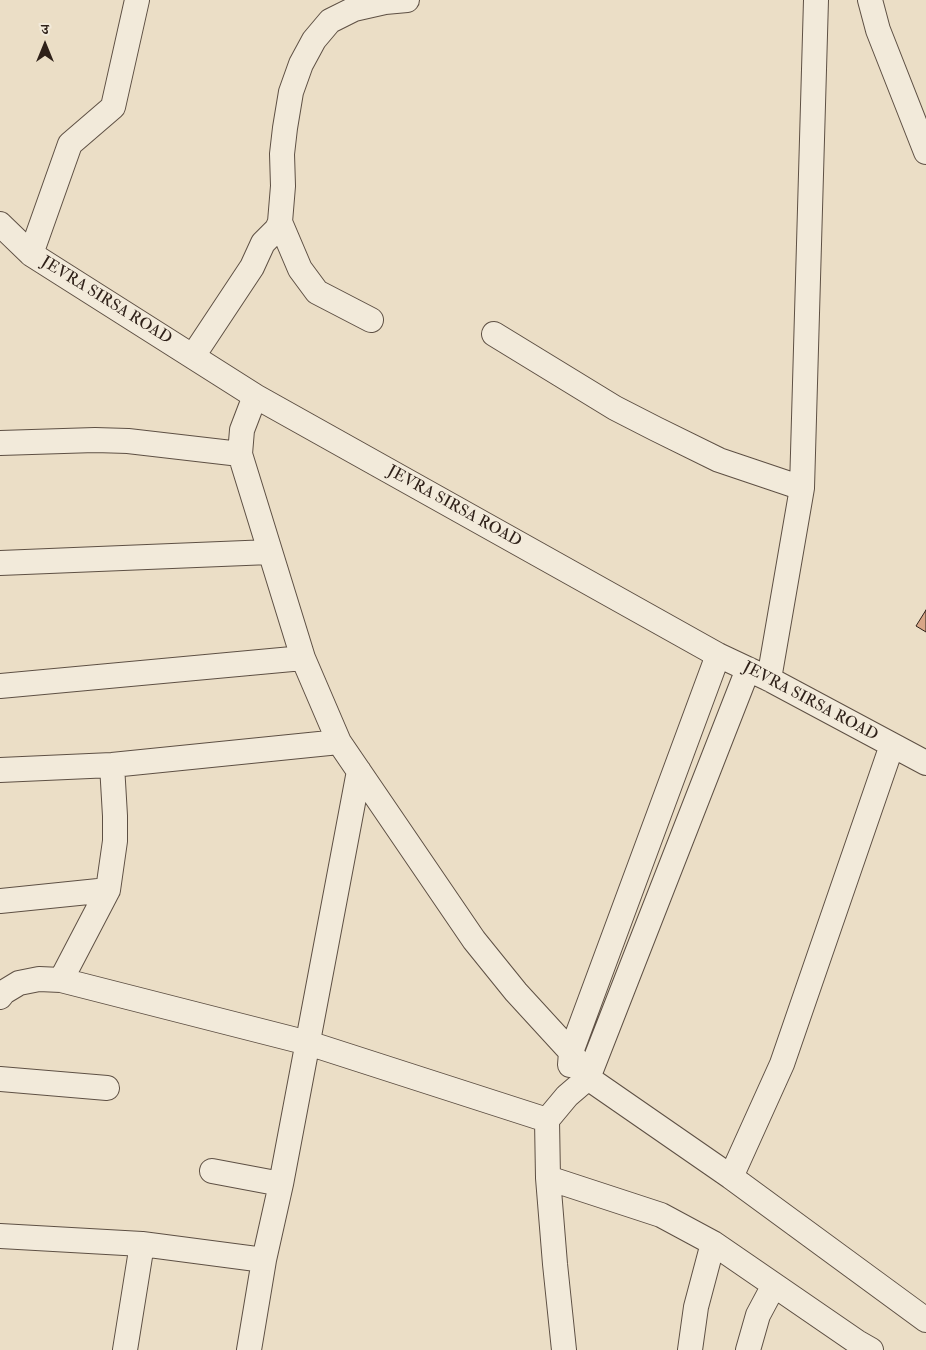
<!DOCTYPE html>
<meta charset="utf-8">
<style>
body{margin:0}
#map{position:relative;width:926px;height:1350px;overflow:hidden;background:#ebdec6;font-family:"IM FELL Double Pica","Noto Serif Devanagari",serif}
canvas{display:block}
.north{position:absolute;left:20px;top:20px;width:50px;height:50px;-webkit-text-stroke:4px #f2eada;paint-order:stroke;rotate:0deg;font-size:14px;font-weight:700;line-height:20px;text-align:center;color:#2f2119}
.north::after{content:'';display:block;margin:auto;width:18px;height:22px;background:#2f2119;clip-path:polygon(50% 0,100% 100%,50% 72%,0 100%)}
</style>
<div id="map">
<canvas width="926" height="1350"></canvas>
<div class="north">उ</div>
</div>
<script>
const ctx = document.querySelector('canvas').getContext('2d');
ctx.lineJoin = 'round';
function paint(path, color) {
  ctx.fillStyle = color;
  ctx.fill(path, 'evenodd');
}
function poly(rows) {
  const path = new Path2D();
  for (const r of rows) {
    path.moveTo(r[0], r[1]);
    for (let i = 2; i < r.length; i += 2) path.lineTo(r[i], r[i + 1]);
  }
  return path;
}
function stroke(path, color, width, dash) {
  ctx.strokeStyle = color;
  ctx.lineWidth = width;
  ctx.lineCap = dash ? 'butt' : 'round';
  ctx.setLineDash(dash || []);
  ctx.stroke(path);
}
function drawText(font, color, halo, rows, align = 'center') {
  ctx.font = font + ' "IM FELL Double Pica",serif';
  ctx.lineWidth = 4.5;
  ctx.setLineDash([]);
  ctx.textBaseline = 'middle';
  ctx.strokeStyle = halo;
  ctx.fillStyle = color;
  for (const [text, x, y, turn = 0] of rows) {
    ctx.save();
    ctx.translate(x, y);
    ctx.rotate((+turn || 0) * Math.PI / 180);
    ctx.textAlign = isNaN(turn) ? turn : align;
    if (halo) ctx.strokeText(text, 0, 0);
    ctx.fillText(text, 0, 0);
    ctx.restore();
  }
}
const building = poly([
 [926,610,926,632,916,626,926,610]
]);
const minor = poly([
 [870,0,878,30,926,152],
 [280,222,300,269,317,292,371,320],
 [0,224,31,254,255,396,718,655,769,679,926,763],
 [31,254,70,144,113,107,137,0],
 [494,334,615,408,656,429,719,460,802,488],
 [193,356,252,267,263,243,277,229,280,222,283,186,282,154,285,128,291,92,301,64,314,40,330,21,354,9,385,2,407,0],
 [255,396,242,430,240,454,303,658,339,742,474,940,516,992,571,1052,588,1078,731,1177,926,1320],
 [0,443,95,440,128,441,240,454],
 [0,563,270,552],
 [769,679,802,488,816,0],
 [0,686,303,658],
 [0,770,112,765,339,742],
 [0,901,108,890],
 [61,980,108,890,115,841,115,816,112,765],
 [0,997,4,992,19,983,39,979,61,980,308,1043,547,1120],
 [570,1065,571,1052,718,655],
 [0,1079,107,1088],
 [212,1171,281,1184],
 [731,1177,782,1064,892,745],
 [548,1178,661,1215,713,1243,857,1342,871,1350],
 [0,1236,142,1244,264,1260],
 [125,1350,142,1244],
 [249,1350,264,1260,281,1184,359,771],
 [564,1350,555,1264,548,1178,547,1120,567,1096,588,1078,748,669],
 [690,1350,696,1307,713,1243],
 [748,1350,758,1315,774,1285]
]);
const streetNames = [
 ["JEVRA SIRSA ROAD",106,301,32],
 ["JEVRA SIRSA ROAD",454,507,29],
 ["JEVRA SIRSA ROAD",810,702,28]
];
paint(building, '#d8a687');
stroke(building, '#2f2119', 1);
stroke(minor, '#5e5044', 26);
stroke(minor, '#f2eada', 24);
drawText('16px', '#2f2119', '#f2eada', streetNames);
</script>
